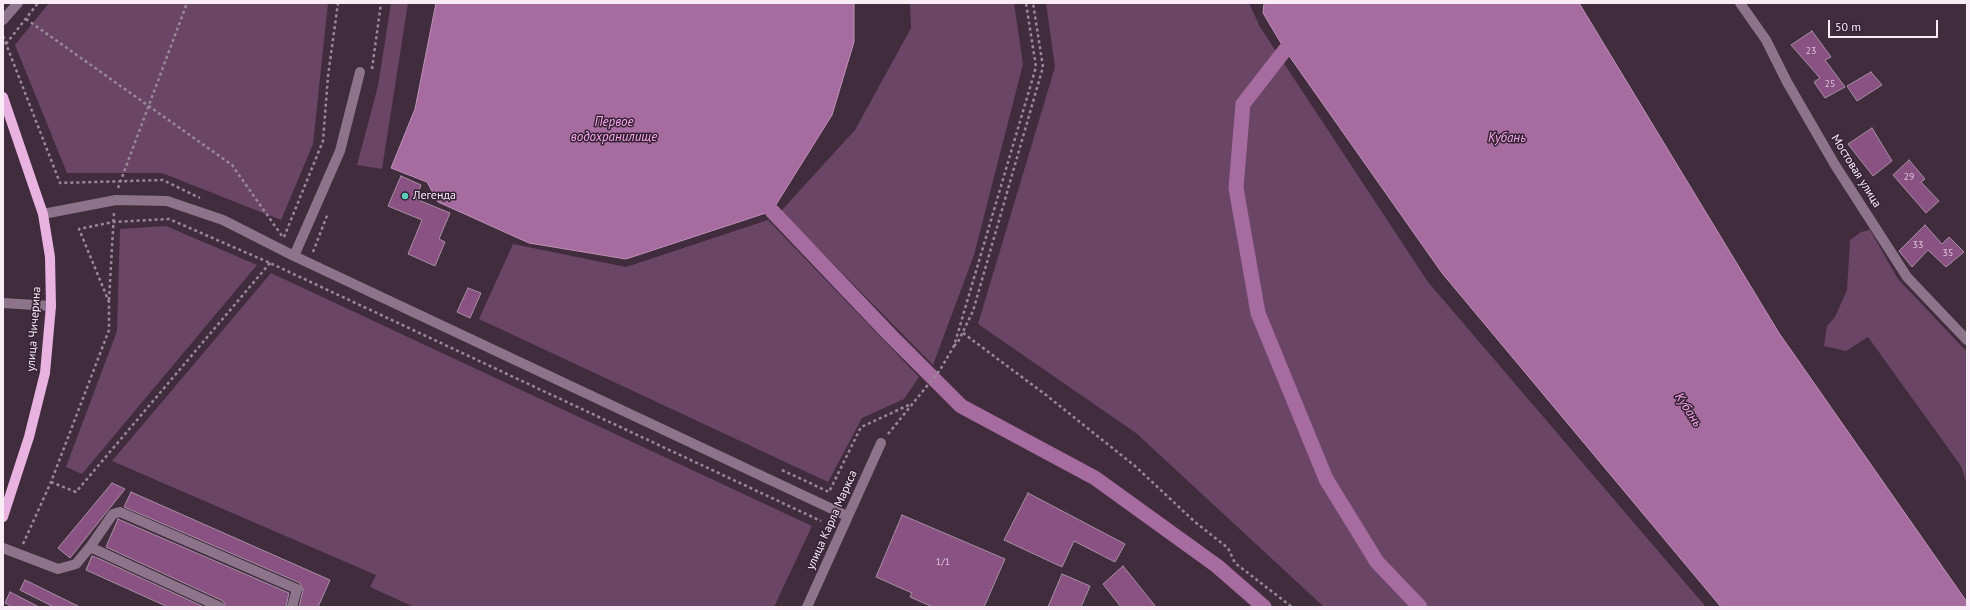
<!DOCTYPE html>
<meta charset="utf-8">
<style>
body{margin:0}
#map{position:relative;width:1970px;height:610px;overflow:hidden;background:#402c3d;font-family:"PT Sans",sans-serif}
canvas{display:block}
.frame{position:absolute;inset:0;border:4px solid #f9ecf7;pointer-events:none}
.scale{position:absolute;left:1828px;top:20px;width:110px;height:18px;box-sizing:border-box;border:2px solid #f9ecf7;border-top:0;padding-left:5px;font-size:12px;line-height:14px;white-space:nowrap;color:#f9ecf7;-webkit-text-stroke:3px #352233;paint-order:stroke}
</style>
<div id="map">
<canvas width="1970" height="610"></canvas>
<div class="frame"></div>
<div class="scale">50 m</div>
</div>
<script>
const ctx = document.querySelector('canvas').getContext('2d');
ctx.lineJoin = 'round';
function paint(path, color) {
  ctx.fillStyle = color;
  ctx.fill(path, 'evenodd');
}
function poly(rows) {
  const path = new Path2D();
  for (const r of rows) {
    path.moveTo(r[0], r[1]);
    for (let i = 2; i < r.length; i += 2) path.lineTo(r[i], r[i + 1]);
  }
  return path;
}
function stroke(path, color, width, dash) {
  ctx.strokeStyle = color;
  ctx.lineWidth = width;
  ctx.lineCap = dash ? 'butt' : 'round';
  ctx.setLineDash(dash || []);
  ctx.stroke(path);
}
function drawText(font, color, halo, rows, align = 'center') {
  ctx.font = font + ' "PT Sans",sans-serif';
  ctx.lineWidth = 3;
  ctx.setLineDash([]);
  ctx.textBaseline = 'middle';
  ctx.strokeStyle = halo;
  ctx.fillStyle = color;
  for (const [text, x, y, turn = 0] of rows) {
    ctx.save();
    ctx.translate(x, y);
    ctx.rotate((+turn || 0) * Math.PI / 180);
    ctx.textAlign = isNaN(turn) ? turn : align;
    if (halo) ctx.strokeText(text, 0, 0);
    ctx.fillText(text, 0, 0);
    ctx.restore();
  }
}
const green = poly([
 [49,3,328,3,313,144,281,220,162,173,67,173,15,45],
 [391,3,408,3,382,169,357,165,378,86],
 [910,3,1014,3,1023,64,974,255,933,365,781,211,855,130,911,28],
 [1046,3,1249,3,1260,27,1428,282,1706,607,1324,607,1136,433,978,324,1055,67],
 [768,220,919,377,904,399,862,418,828,482,479,319,513,244,626,267],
 [166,226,257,265,82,474,66,467,117,331,120,229],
 [1870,230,1898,279,1967,352,1967,484,1961,466,1868,337,1846,351,1824,346,1827,326,1835,317,1847,290,1850,240,1861,232],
 [271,273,812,526,774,607,414,607,370,587,376,575,112,461]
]);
const water = poly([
 [436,3,854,3,854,42,832,115,772,211,626,259,529,243,438,202,427,182,391,168,415,109,436,3],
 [1264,3,1579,3,1779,333,1967,602,1967,607,1721,607,1442,273,1285,50,1263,13,1264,3]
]);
const canal = poly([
 [1285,50,1243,104,1236,188,1258,313,1326,479,1377,562,1420,607],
 [772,211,890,335,961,406,1095,478,1217,566,1264,607]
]);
const building = poly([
 [1812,31,1831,57,1825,60,1845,87,1825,98,1814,82,1820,78,1791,45,1812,31],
 [1871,72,1882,85,1857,101,1847,86,1871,72],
 [1872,128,1892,161,1873,176,1848,144,1872,128],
 [1909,160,1925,179,1921,182,1939,201,1926,213,1893,175,1909,160],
 [401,176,421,185,416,199,450,213,439,239,445,242,435,266,408,254,422,220,388,206,401,176],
 [1925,225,1942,244,1949,237,1964,252,1946,267,1928,250,1912,267,1899,251,1925,225],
 [468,288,481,293,470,318,457,312,468,288],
 [112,483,125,489,70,558,58,548,112,483],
 [131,492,330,580,318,607,299,607,303,590,300,583,124,507,131,492],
 [1028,493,1125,544,1115,562,1074,541,1062,567,1004,540,1028,493],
 [902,515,1005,559,984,607,933,607,910,597,912,593,876,577,902,515],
 [118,519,289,593,286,607,226,607,223,601,106,547,118,519],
 [92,556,100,559,204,607,168,607,86,570,92,556],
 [1123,566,1156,607,1121,607,1103,584,1123,566],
 [1062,574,1090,586,1081,607,1048,607,1062,574],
 [25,580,80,607,54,607,20,590,25,580],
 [10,592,39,607,13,607,5,603,10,592]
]);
const path = poly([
 [26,19,232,165,282,236],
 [3,36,60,183,163,180,200,198],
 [6,44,38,3],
 [372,69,381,3],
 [118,188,187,3],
 [284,237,323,141,328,76,338,3],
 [313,252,328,213],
 [109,300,114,213],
 [963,333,1046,395,1135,466,1195,522,1228,548,1235,563,1292,607],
 [954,346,958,342,973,311,1043,67,1033,3],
 [888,434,940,370,954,346,1036,67,1026,3],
 [782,470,829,492,861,427,911,404],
 [51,482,76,492,270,263],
 [23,544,51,482,109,330,109,302,79,229,113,222,169,219,270,263,821,521]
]);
const minor = poly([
 [1740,3,1766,40,1787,82,1835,165,1907,277,1967,340],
 [3,20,18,3],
 [43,214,116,200,167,201,223,220,294,256,847,516],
 [294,256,340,151,360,72],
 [3,303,51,306],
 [90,547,220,607],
 [3,548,58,569,76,564,90,547,113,514,120,512,297,589,292,607],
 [807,607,881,443]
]);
const major = poly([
 [3,97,43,214,50,257,51,306,45,373,29,437,3,517]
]);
const markers = [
 [405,196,4,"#5bcebc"]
];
const numberNames = [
 ["23",1811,51],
 ["25",1830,84],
 ["29",1909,177],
 ["33",1918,245],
 ["35",1948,253],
 ["1/1",943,562]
];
const streetNames = [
 ["Мостовая улица",1856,171,58],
 ["улица Чичерина",34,329,-86],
 ["улица Карла Маркса",832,520,-66]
];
const poiNames = [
 ["Легенда",413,196]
];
const waterNames = [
 ["Первое",614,122],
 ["водохранилище",614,137],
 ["Кубань",1507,138],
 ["Кубань",1688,410,57]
];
paint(green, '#6b4566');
paint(water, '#a66b9f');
stroke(water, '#bf92b9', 1);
stroke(canal, '#a66b9f', 15);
paint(building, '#8a5183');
stroke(building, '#a890a4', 1);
stroke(path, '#998997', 2.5, [3, 3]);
stroke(minor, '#8e748a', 10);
stroke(major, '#e9b3e1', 10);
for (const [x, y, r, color] of markers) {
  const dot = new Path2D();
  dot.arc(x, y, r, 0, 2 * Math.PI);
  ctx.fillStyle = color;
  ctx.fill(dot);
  stroke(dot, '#352233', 1.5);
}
drawText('10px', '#ddc5da', null, numberNames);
drawText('12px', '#f9ecf7', '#352233', streetNames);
drawText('12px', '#f9ecf7', '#352233', poiNames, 'left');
drawText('italic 13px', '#fca9f1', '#352233', waterNames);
</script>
